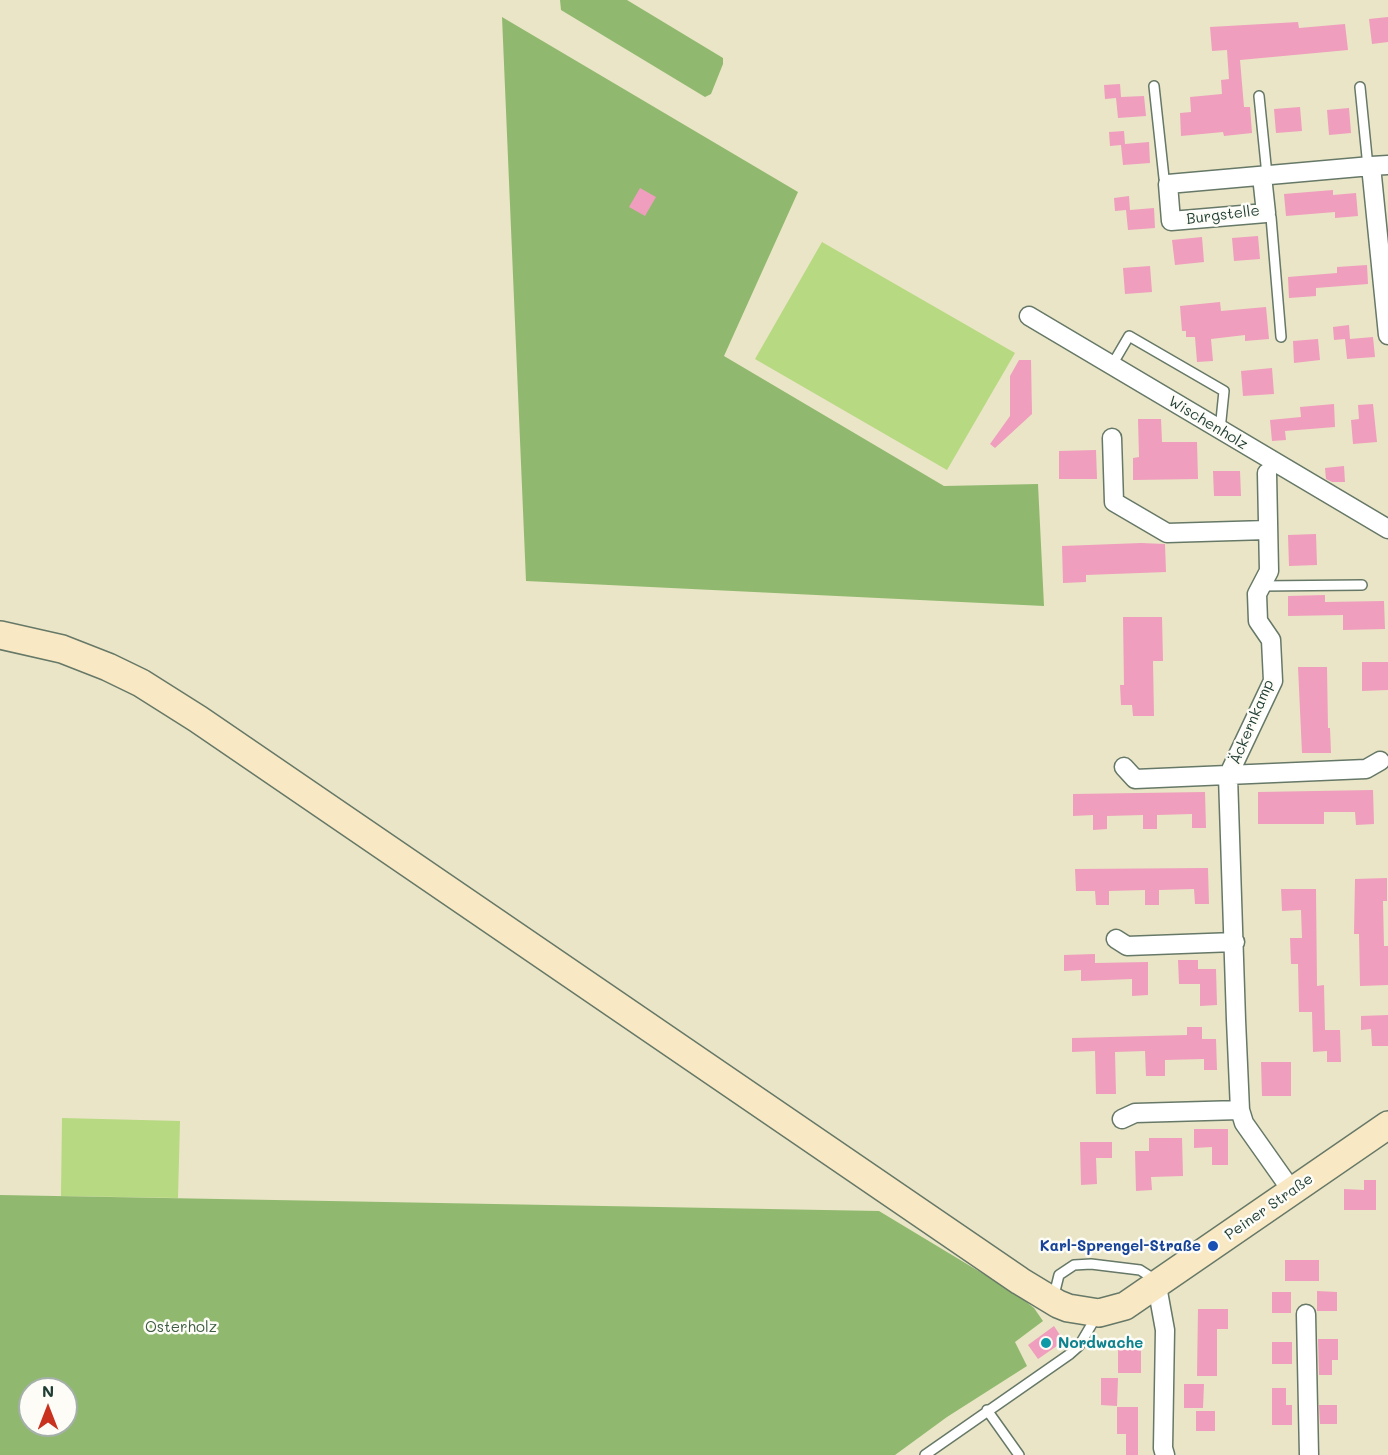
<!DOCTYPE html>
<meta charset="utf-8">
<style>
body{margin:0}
#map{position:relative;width:1388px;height:1455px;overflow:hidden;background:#eae5c6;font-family:Mali,sans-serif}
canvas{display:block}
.north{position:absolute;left:18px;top:1377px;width:60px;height:60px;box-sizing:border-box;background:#fdfcf7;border:2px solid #a4b0a9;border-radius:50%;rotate:0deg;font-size:16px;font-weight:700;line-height:24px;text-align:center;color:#1f3d34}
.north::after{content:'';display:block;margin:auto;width:21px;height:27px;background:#c8321e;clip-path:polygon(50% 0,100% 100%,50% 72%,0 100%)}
</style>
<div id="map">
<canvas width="1388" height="1455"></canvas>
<div class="north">N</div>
</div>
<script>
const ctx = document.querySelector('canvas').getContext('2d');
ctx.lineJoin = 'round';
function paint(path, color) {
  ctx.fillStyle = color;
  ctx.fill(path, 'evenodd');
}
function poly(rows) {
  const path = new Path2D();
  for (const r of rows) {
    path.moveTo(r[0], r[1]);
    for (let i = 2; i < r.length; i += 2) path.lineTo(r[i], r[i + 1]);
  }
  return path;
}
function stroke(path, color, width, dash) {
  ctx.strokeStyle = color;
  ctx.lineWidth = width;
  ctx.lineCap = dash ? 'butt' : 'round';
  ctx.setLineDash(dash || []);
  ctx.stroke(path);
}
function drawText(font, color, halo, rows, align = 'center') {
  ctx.font = font + ' Mali,sans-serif';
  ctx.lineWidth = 5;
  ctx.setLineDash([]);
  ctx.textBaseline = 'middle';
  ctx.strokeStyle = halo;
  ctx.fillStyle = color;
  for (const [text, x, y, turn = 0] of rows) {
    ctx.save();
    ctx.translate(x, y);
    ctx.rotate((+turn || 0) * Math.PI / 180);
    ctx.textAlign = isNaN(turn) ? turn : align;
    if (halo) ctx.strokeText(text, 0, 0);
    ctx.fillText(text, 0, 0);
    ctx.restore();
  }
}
const green = poly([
 [822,242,1015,353,947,470,755,359],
 [62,1118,180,1121,178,1198,61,1196]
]);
const forest = poly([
 [560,0,627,0,723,58,723,64,711,94,705,97,561,10],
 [502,17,798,192,724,356,944,486,1038,484,1044,606,526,581],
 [0,1195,879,1211,1015,1293,1034,1308,1043,1321,1015,1342,1027,1366,947,1417,895,1455,0,1455],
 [30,1389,66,1389,66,1425,30,1425]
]);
const building = poly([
 [1388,17,1388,42,1372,44,1369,19],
 [1298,22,1299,28,1345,24,1348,50,1240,60,1244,107,1250,107,1252,133,1224,136,1223,132,1181,136,1180,113,1191,112,1190,97,1222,94,1221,80,1229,79,1227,50,1212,51,1210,27],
 [1120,84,1121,97,1144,96,1146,116,1118,118,1116,98,1105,99,1104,85],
 [1300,107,1302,131,1276,133,1274,109],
 [1349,108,1351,133,1329,135,1327,110],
 [1124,131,1125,144,1149,142,1150,163,1123,165,1121,145,1110,146,1109,132],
 [640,188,656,197,645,216,629,207],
 [1333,190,1333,195,1356,193,1358,216,1335,218,1335,212,1286,216,1284,194],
 [1129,196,1130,210,1154,208,1155,228,1128,230,1126,210,1115,211,1114,198],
 [1258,236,1260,259,1234,261,1232,238],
 [1202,237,1204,262,1175,265,1172,240],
 [1367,265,1368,284,1316,288,1316,296,1289,298,1288,277,1337,273,1337,267],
 [1150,266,1152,292,1125,294,1123,268],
 [1220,302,1221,311,1266,307,1269,339,1245,341,1245,335,1211,339,1213,361,1197,362,1195,337,1186,337,1186,331,1182,331,1180,306],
 [1349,325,1350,339,1373,337,1375,357,1347,359,1345,339,1334,340,1333,327],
 [1318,339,1320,360,1294,363,1293,341],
 [1019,360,1031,360,1032,414,995,448,990,444,1010,416,1010,376],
 [1272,368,1274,394,1243,396,1241,371],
 [1334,404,1335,427,1285,431,1286,440,1272,441,1270,420,1301,417,1300,407],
 [1373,404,1377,442,1353,444,1351,420,1359,419,1358,405],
 [1138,419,1161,419,1162,442,1197,442,1198,479,1133,480,1133,458,1139,457],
 [1096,450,1097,479,1059,479,1059,451],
 [1344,466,1345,482,1332,482,1326,479,1325,468],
 [1213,471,1240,471,1241,496,1214,496],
 [1316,534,1317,565,1289,566,1288,535],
 [1141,543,1165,544,1166,572,1086,575,1086,582,1063,583,1062,546],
 [1325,595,1325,602,1384,601,1385,629,1343,630,1343,615,1288,616,1288,596],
 [1123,617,1162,617,1163,661,1153,661,1154,716,1133,716,1132,705,1121,705,1120,685,1124,685],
 [1362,662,1388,662,1388,690,1362,691],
 [1298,667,1327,667,1328,728,1330,728,1331,753,1302,753],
 [1373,790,1374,824,1356,825,1355,812,1324,812,1324,824,1258,824,1258,792],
 [1205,792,1206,828,1192,828,1192,814,1157,815,1157,829,1143,829,1143,815,1107,816,1107,829,1093,830,1093,815,1073,816,1073,794],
 [1208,868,1209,904,1195,904,1194,889,1159,890,1159,905,1145,905,1145,890,1109,891,1109,905,1096,905,1095,891,1076,891,1075,869],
 [1387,878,1387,901,1383,901,1384,946,1388,946,1388,985,1360,986,1359,934,1354,934,1355,879],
 [1281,889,1316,889,1317,986,1324,985,1325,1030,1340,1030,1341,1062,1327,1062,1327,1051,1313,1052,1312,1012,1299,1012,1298,964,1291,964,1290,938,1302,938,1301,910,1282,911],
 [1095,954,1095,963,1148,962,1148,995,1132,996,1132,979,1081,981,1081,970,1064,971,1064,955],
 [1178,960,1198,960,1198,969,1216,969,1217,1005,1200,1006,1200,984,1179,984],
 [1388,1015,1388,1046,1372,1046,1371,1029,1361,1030,1361,1016],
 [1187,1027,1202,1027,1202,1039,1216,1039,1217,1070,1204,1070,1204,1059,1165,1060,1165,1076,1146,1076,1145,1051,1115,1052,1116,1094,1096,1094,1095,1051,1072,1052,1072,1038,1187,1035],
 [1261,1062,1291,1062,1291,1096,1262,1096],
 [1194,1129,1228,1129,1228,1165,1212,1165,1212,1147,1194,1148],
 [1149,1138,1182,1138,1183,1176,1151,1177,1152,1190,1136,1191,1135,1151,1149,1151],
 [1080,1142,1112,1142,1112,1158,1096,1158,1097,1184,1081,1185],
 [1364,1180,1376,1180,1376,1210,1344,1210,1344,1189,1364,1190],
 [1285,1260,1319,1260,1319,1281,1285,1281],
 [1317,1291,1337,1292,1337,1311,1317,1311],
 [1272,1292,1291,1292,1291,1313,1272,1313],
 [1198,1309,1228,1309,1228,1329,1217,1329,1217,1376,1197,1376],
 [1054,1326,1064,1341,1038,1359,1028,1345],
 [1318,1339,1338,1339,1338,1360,1332,1360,1332,1375,1319,1375],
 [1272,1342,1292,1342,1292,1364,1272,1364],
 [1118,1347,1141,1347,1141,1373,1118,1373],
 [1101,1378,1118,1378,1117,1406,1101,1405],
 [1184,1384,1204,1384,1203,1408,1184,1408],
 [1272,1388,1286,1388,1286,1405,1292,1405,1292,1425,1272,1425],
 [1319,1405,1337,1405,1337,1424,1320,1424],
 [1117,1407,1138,1407,1138,1455,1126,1455,1126,1434,1117,1434],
 [1196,1411,1215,1411,1215,1431,1196,1431]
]);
const lane = poly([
 [1154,86,1164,178,1168,184],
 [1360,87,1368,167],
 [1259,96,1267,175],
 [1266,213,1271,217,1281,337],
 [1112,365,1129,336,1224,391,1220,430],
 [1261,586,1362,585],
 [1057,1299,1055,1291,1059,1275,1074,1265,1091,1264,1140,1270,1151,1277,1154,1281],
 [987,1410,1019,1455],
 [925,1455,1070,1354,1079,1346,1096,1317]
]);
const street = poly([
 [1388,165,1371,166,1388,335],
 [1262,176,1266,213,1171,221,1168,184,1371,166],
 [1029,316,1388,529],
 [1112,438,1114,502,1167,533,1267,530],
 [1267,473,1269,571,1257,594,1258,621,1271,640,1273,681,1228,776,1236,1020,1240,1110,1244,1123,1292,1191],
 [1124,767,1135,779,1366,769,1380,761],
 [1116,939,1127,946,1235,942],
 [1122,1119,1135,1113,1240,1110],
 [1157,1286,1165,1330,1163,1448,1165,1455],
 [1306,1314,1309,1455]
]);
const secondary = poly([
 [0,635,62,649,108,667,141,683,198,719,1020,1281,1058,1304,1068,1308,1099,1313,1125,1306,1388,1125]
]);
const markers = [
 [1213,1246,6,"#1a4fb4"],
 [1046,1343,6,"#0f9aa8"]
];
const streetNames = [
 ["Burgstelle",1223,215,-7],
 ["Wischenholz",1208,423,31],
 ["Äckernkamp",1252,722,-67],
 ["Peiner Straße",1269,1207,-35]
];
const transitNames = [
 ["Karl-Sprengel-Straße",1201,1246]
];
const parkNames = [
 ["Osterholz",181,1327]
];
const cultureNames = [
 ["Nordwache",1058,1343]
];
paint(green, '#b6d981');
paint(forest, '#90b96f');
paint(building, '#ef9ebd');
stroke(lane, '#667867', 12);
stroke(street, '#667867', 21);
stroke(secondary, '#667867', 30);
stroke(lane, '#fff', 9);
stroke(street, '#fff', 18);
stroke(secondary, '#f8e8c3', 27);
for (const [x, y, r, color] of markers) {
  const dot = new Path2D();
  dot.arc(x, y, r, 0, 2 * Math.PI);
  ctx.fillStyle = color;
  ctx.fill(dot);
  stroke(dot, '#fdfcf7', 2);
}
drawText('15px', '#1f3d34', '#fdfcf7', streetNames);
drawText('bold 15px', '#164399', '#fdfcf7', transitNames, 'right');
drawText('15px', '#3d5c43', '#fdfcf7', parkNames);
drawText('bold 15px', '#0d838f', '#fdfcf7', cultureNames, 'left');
</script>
